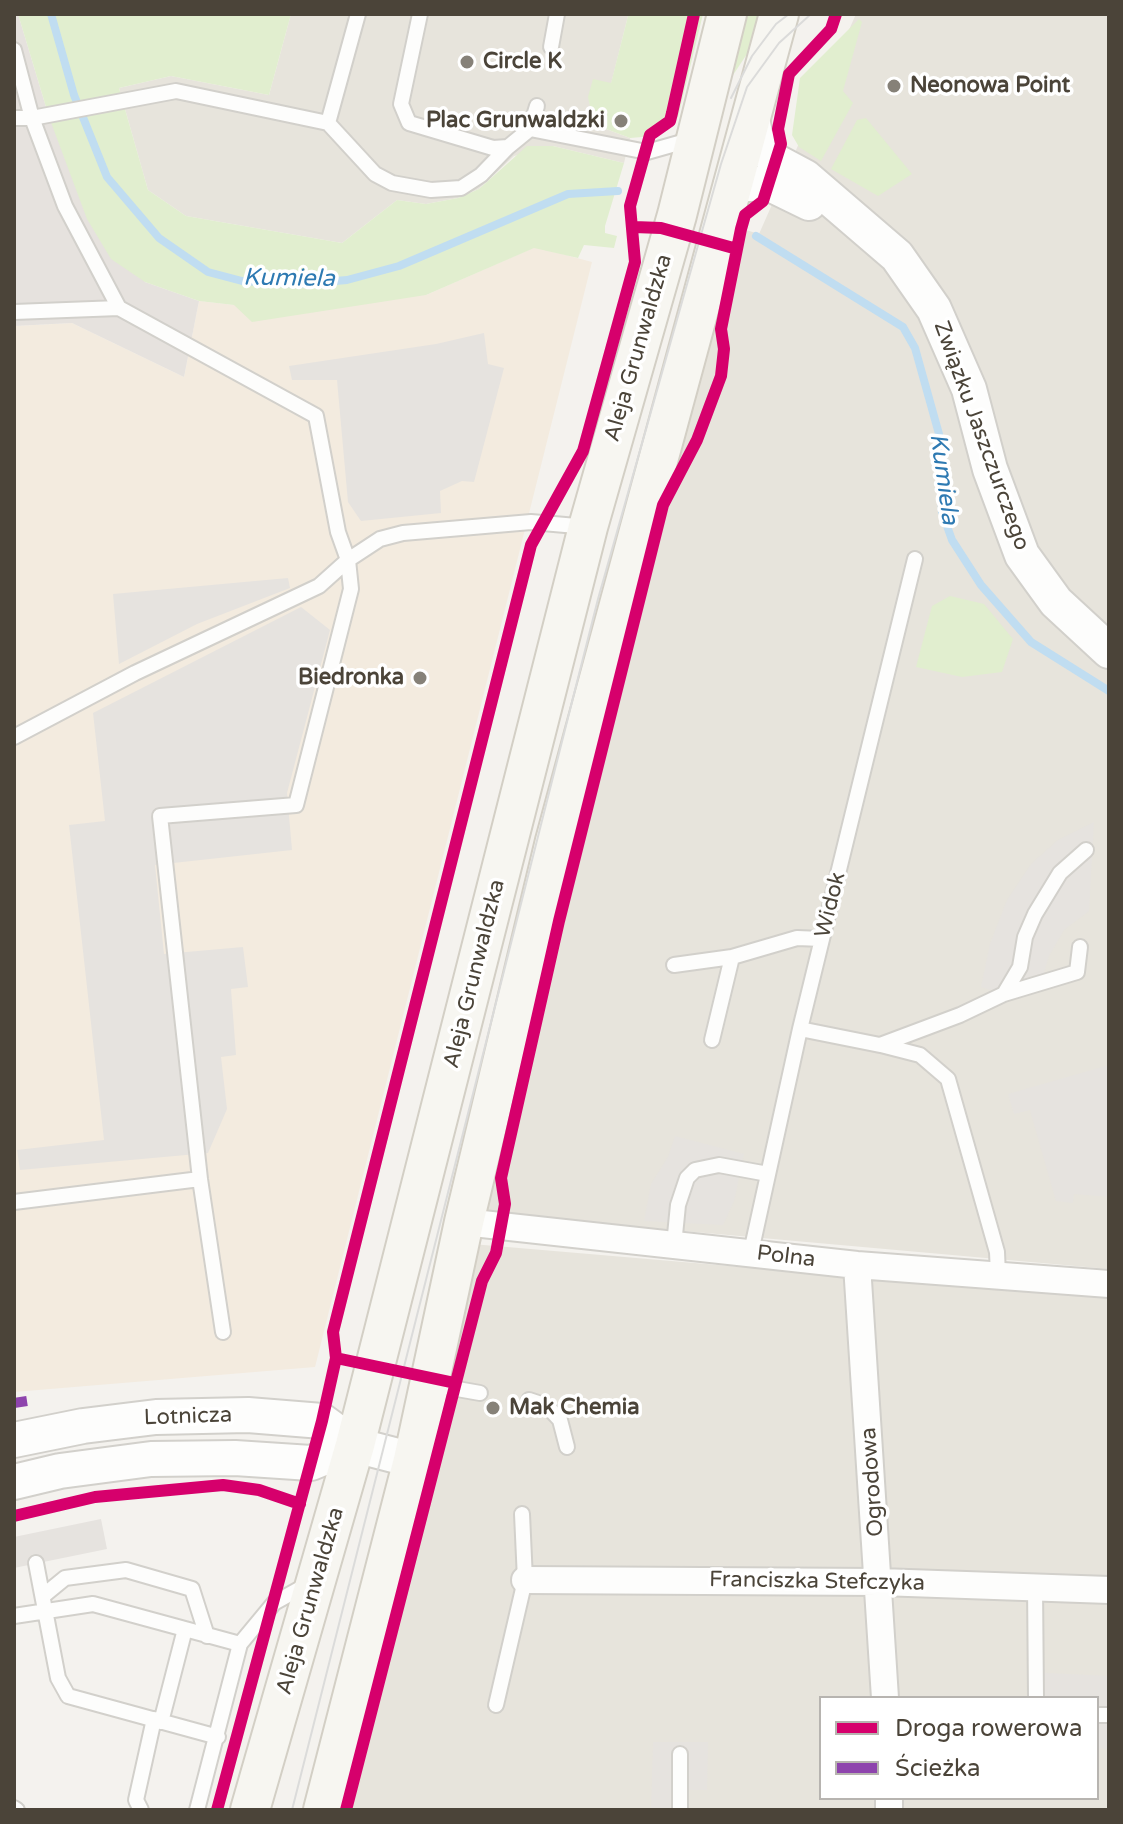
<!DOCTYPE html>
<meta charset="utf-8">
<style>
body{margin:0}
#map{position:relative;width:1123px;height:1824px;overflow:hidden;background:#f4f2ee;font-family:"Varela Round",sans-serif}
canvas{display:block}
.frame{position:absolute;inset:0;border:16px solid #4b4439;pointer-events:none}
.legend{position:absolute;left:819px;top:1696px;width:280px;height:104px;box-sizing:border-box;background:#fff;border:2px solid #b7b4b0;margin:0;padding:10px 14px;list-style:none;font-size:24px;color:#4b4439}
.legend li{display:flex;align-items:center;gap:16px;height:40px}
.legend b{width:40px;border:2px solid #b7b4b0}
</style>
<div id="map">
<canvas width="1123" height="1824"></canvas>
<div class="frame"></div>
<ul class="legend">
<li><b style="height:10px;background:#d6006c"></b>Droga rowerowa</li>
<li><b style="height:10px;background:#8e44ad"></b>Ścieżka</li>
</ul>
</div>
<script>
const ctx = document.querySelector('canvas').getContext('2d');
ctx.lineJoin = 'round';
function paint(path, color) {
  ctx.fillStyle = color;
  ctx.fill(path, 'evenodd');
}
function poly(rows) {
  const path = new Path2D();
  for (const r of rows) {
    path.moveTo(r[0], r[1]);
    for (let i = 2; i < r.length; i += 2) path.lineTo(r[i], r[i + 1]);
  }
  return path;
}
function stroke(path, color, width, dash) {
  ctx.strokeStyle = color;
  ctx.lineWidth = width;
  ctx.lineCap = dash ? 'butt' : 'round';
  ctx.setLineDash(dash || []);
  ctx.stroke(path);
}
function drawText(font, color, halo, rows, align = 'center') {
  ctx.font = font + ' "Varela Round",sans-serif';
  ctx.lineWidth = 7;
  ctx.setLineDash([]);
  ctx.textBaseline = 'middle';
  ctx.strokeStyle = halo;
  ctx.fillStyle = color;
  for (const [text, x, y, turn = 0] of rows) {
    ctx.save();
    ctx.translate(x, y);
    ctx.rotate((+turn || 0) * Math.PI / 180);
    ctx.textAlign = isNaN(turn) ? turn : align;
    if (halo) ctx.strokeText(text, 0, 0);
    ctx.fillText(text, 0, 0);
    ctx.restore();
  }
}
const residential = poly([
 [291,14,628,16,611,84,589,98,592,116,598,126,630,138,624,163,553,146,514,156,479,189,458,198,426,204,397,200,342,243,186,216,148,190,119,88,171,76,269,95],
 [856,14,1109,14,1109,1269,482,1213,521,1024,733,226,759,234],
 [472,1244,847,1276,873,1698,821,1698,821,1798,877,1798,877,1810,332,1810],
 [871,1279,1109,1298,1109,1581,890,1573],
 [890,1593,1109,1603,1109,1810,900,1810,900,1798,1097,1798,1097,1698,895,1698]
]);
const commercial = poly([
 [535,247,592,262,315,1367,14,1392,14,326,72,323,184,377,199,301,234,305,426,295]
]);
const industrial = poly([
 [14,14,18,14,49,117,145,282,199,301,184,377,72,323,14,326]
]);
const green = poly([
 [18,14,291,14,269,95,171,76,119,88,148,190,186,216,342,243,397,200,426,204,458,198,479,189,527,146,553,146,624,163,605,226,605,233,617,236,614,248,584,245,578,258,534,248,426,295,252,322,234,305,199,301,145,282,111,259,87,219,49,117],
 [622,14,703,14,678,117,654,136,630,138,598,126,592,116,588,97,593,79,611,83,628,16],
 [738,14,762,14,759,36,727,84],
 [859,19,862,22,843,91,853,103,821,161,799,147,792,135,800,78],
 [866,118,912,174,878,196,831,169,857,120],
 [950,596,984,604,1013,639,1002,672,962,677,916,667,932,606]
]);
const parking = poly([
 [484,333,488,364,504,368,474,482,462,481,440,491,441,513,361,521,348,502,337,380,292,380,289,366,436,344],
 [288,578,290,588,197,624,119,664,113,594],
 [301,607,330,630,287,793,292,850,155,865,164,954,243,947,248,987,231,989,236,1055,221,1057,227,1109,208,1153,20,1170,17,1150,104,1140,69,825,105,821,93,713],
 [1094,822,1089,911,1064,930,1049,956,1041,983,1004,994,981,987,990,944,1007,900,1031,864,1058,840],
 [1109,1065,1109,1197,1074,1194,1073,1203,1056,1201,1030,1110,1014,1114,1008,1094],
 [675,1136,744,1154,734,1201,723,1225,644,1221,651,1184,668,1157],
 [101,1519,107,1549,14,1568,14,1537],
 [1028,1672,1109,1676,1109,1749,1097,1748,1097,1698,1027,1698],
 [653,1742,708,1742,707,1790,680,1790,680,1810,651,1810]
]);
const stream = poly([
 [51,14,74,95,107,177,159,238,208,272,242,281,300,284,347,280,399,266,568,194,618,191],
 [756,236,903,327,915,348,939,434,942,512,952,540,981,585,1031,642,1109,691]
]);
const service = poly([
 [420,14,401,104,409,123,493,148,508,147,530,129],
 [551,47,557,14],
 [14,50,32,118,14,118],
 [537,106,530,129,647,152,693,139],
 [328,123,358,14],
 [14,312,119,308],
 [14,737,135,673,319,586,348,560,380,539,403,533,531,522,588,527],
 [674,965,732,957],
 [1004,994,1077,972,1080,947],
 [800,1029,880,1045,960,1015,1004,994,1020,967,1025,937,1035,914,1060,873,1086,850],
 [712,1040,732,957,797,938,822,939],
 [881,1045,920,1055,948,1079,997,1252,998,1275],
 [14,1202,200,1179],
 [674,1245,678,1205,687,1178,695,1170,719,1165,768,1174],
 [751,1252,800,1029,915,559],
 [223,1332,200,1179,160,816,296,805,351,589,348,560,338,532,316,416,119,308,65,206,32,118,176,91,328,123,375,174,392,183,431,190,461,188,481,175,508,147],
 [429,1384,480,1393],
 [529,1400,547,1406,560,1420,567,1447],
 [36,1563,58,1678,68,1696,218,1737],
 [1035,1586,1036,1698],
 [43,1596,65,1578,126,1570,192,1589,207,1636],
 [14,1616,93,1604,240,1644],
 [496,1705,525,1580,522,1514],
 [1097,1715,1109,1715],
 [161,1722,185,1629],
 [14,1808,17,1810],
 [141,1810,136,1800,154,1719],
 [197,1810,240,1644,274,1603,308,1584],
 [680,1810,680,1754]
]);
const minor = poly([
 [464,1222,857,1265,1109,1284],
 [857,1265,885,1698],
 [525,1580,880,1582,1109,1590],
 [889,1798,889,1810]
]);
const tertiary = poly([
 [751,114,756,138,775,161,805,177,897,256,934,309,969,389,990,469,1022,555,1056,602,1109,651],
 [731,185,768,183,809,203],
 [14,1440,83,1426,156,1417,248,1415,322,1421,355,1445,413,1460],
 [14,1482,60,1471,151,1459,235,1458,311,1463,355,1445]
]);
const secondary = poly([
 [250,1810,355,1445,588,527,677,215,727,14],
 [323,1810,413,1460,464,1222,555,841,779,14]
]);
const tram = poly([
 [731,98,752,56,776,24,789,14],
 [292,1810,598,599,721,164,747,87,779,43,811,14]
]);
const quiet = poly([
 [14,1403,27,1401]
]);
const cycleway = poly([
 [634,227,661,228,737,249],
 [336,1358,455,1383],
 [14,1516,95,1497,223,1485,259,1490,300,1504],
 [217,1810,322,1421,336,1358,333,1332,531,545,583,451,635,262,630,206,650,135,670,121,672,113,694,14],
 [346,1810,482,1281,496,1253,505,1204,501,1178,559,921,663,505,697,440,721,376,724,349,721,329,741,229,745,215,763,201,781,144,778,129,789,74,831,29,836,14]
]);
const markers = [
 [467,62,8,"#868178"],
 [894,86,8,"#868178"],
 [621,121,8,"#868178"],
 [420,678,8,"#868178"],
 [493,1408,8,"#868178"]
];
const poiNames = [
 ["Circle K",483,62],
 ["Neonowa Point",910,86],
 ["Plac Grunwaldzki",605,121,"right"],
 ["Biedronka",404,678,"right"],
 ["Mak Chemia",509,1408]
];
const streetNames = [
 ["Aleja Grunwaldzka",639,348,-74],
 ["Związku Jaszczurczego",981,436,70],
 ["Widok",831,905,-76],
 ["Aleja Grunwaldzka",475,974,-76],
 ["Polna",786,1257,7],
 ["Lotnicza",188,1417,-2],
 ["Ogrodowa",873,1482,-94],
 ["Franciszka Stefczyka",817,1582,1],
 ["Aleja Grunwaldzka",311,1601,-74]
];
const waterNames = [
 ["Kumiela",289,279,1],
 ["Kumiela",943,479,82]
];
paint(residential, '#e7e4dc');
paint(commercial, '#f3ebdf');
paint(industrial, '#e6e2de');
paint(green, '#e1eecf');
paint(parking, '#e6e3df');
stroke(stream, '#c0ddf1', 8);
stroke(service, '#d2d0cb', 18);
stroke(minor, '#d2d0cb', 30);
stroke(tertiary, '#d2d0cb', 38);
stroke(secondary, '#d3cfc5', 42);
stroke(service, '#fdfdfc', 14);
stroke(minor, '#fdfdfc', 26);
stroke(tertiary, '#fdfdfc', 34);
stroke(secondary, '#f7f6f1', 38);
stroke(tram, '#dbdbda', 2);
stroke(quiet, '#8e44ad', 10, [20, 10]);
stroke(cycleway, '#d6006c', 12);
for (const [x, y, r, color] of markers) {
  const dot = new Path2D();
  dot.arc(x, y, r, 0, 2 * Math.PI);
  ctx.fillStyle = color;
  ctx.fill(dot);
  stroke(dot, '#fff', 3);
}
drawText('bold 22px', '#4b4439', '#fff', poiNames, 'left');
drawText('22px', '#4b4439', '#fff', streetNames);
drawText('italic 24px', '#2e7ab2', '#fff', waterNames);
</script>
